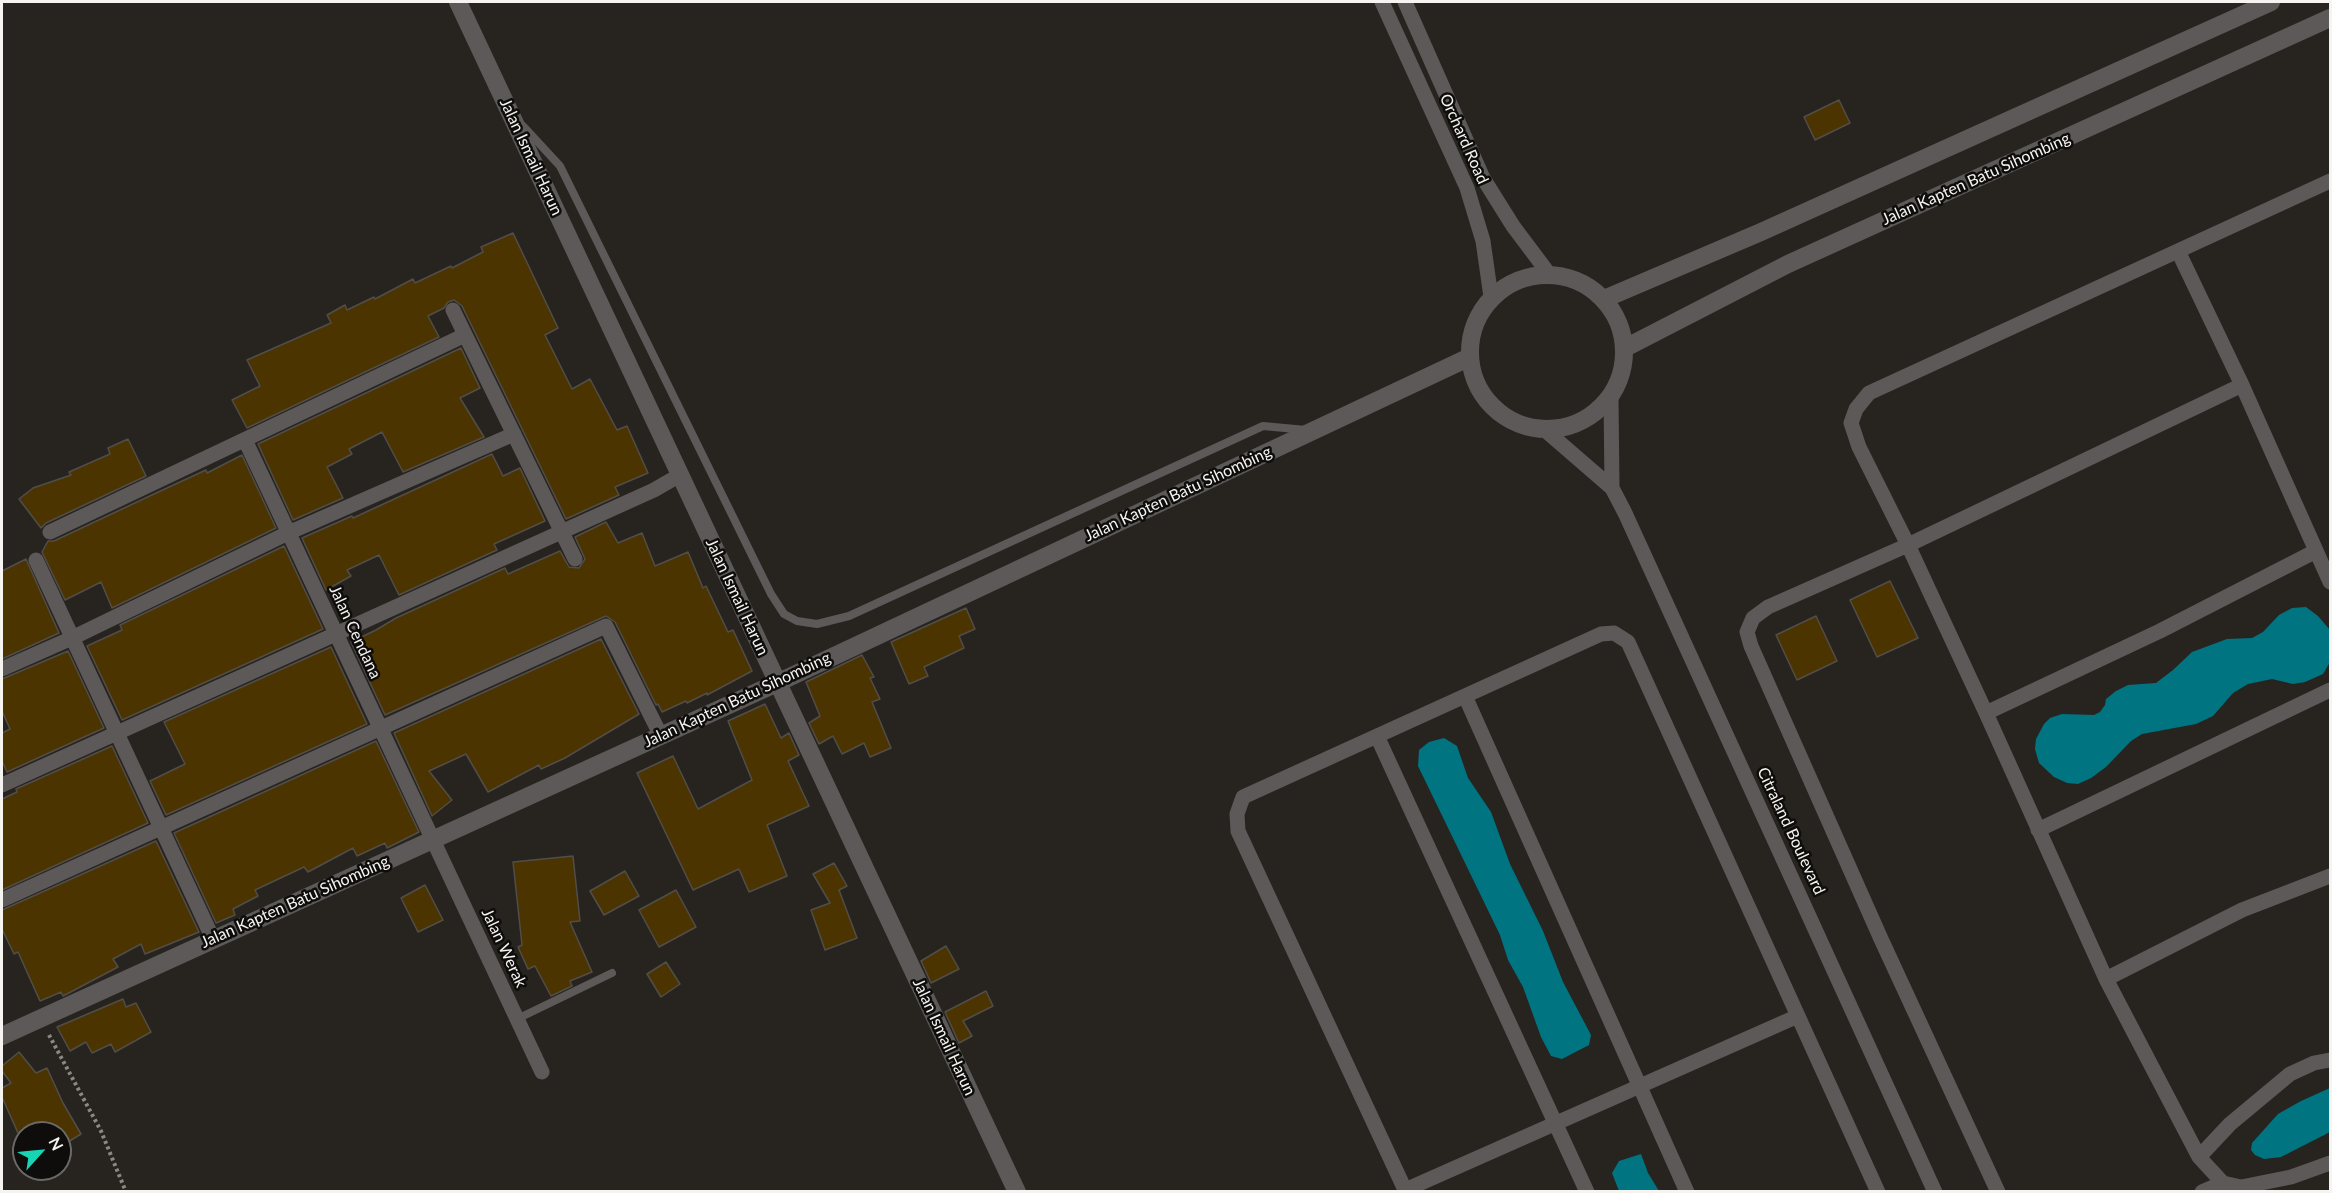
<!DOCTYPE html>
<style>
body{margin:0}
#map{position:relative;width:2332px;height:1193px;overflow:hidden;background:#27241f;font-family:Lato,sans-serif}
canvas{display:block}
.frame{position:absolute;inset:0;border:3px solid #f6f4f1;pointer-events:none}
.north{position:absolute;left:12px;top:1121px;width:60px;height:60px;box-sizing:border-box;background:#0e0d0b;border:2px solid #6b6967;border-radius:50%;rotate:63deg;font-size:16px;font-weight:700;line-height:24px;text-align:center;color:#f6f4f1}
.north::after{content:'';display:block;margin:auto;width:21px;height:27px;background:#17d5b3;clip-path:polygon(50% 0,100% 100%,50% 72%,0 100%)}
</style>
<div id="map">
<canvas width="2332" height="1193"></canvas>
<div class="frame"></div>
<div class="north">N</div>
</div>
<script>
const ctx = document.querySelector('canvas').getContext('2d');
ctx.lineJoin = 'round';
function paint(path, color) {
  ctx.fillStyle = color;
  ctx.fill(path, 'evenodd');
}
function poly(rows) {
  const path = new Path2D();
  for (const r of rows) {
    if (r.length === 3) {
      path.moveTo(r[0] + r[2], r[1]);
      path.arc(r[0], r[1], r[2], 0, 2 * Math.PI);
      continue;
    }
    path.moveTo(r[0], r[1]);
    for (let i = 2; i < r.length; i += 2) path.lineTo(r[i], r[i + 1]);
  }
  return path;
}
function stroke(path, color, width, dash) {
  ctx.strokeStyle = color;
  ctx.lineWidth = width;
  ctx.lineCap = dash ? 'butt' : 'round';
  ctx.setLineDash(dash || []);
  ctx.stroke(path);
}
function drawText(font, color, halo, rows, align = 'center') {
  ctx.font = font + ' Lato,sans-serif';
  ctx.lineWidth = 5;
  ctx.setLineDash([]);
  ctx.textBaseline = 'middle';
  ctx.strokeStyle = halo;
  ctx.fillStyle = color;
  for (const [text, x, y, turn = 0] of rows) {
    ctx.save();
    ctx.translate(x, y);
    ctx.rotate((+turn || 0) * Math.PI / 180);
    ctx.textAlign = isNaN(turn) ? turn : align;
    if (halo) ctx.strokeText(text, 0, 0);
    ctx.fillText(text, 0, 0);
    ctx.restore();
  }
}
const water = poly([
 [2306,607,2318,616,2330,630,2330,662,2323,674,2305,682,2293,684,2272,679,2248,684,2233,693,2213,716,2196,724,2142,734,2131,741,2106,767,2091,778,2078,784,2067,783,2054,777,2039,763,2035,749,2036,739,2044,724,2050,718,2062,714,2094,715,2100,712,2105,705,2106,699,2116,691,2128,685,2156,683,2173,670,2192,652,2227,639,2252,638,2263,632,2279,615,2292,608],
 [1444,738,1457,746,1468,778,1491,812,1510,864,1543,931,1563,982,1591,1035,1589,1045,1562,1059,1551,1056,1541,1037,1523,987,1508,960,1500,935,1418,766,1419,750,1429,742],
 [2330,1088,2330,1132,2281,1157,2264,1159,2255,1155,2251,1150,2252,1143,2278,1114,2301,1101],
 [1641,1154,1648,1173,1659,1191,1619,1191,1612,1173,1619,1161]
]);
const building = poly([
 [1839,100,1850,123,1815,140,1804,117,1839,100],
 [513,233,558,328,545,335,572,389,590,379,617,430,627,426,648,473,615,487,619,495,566,519,462,306,454,300,448,302,444,308,428,316,439,337,247,428,232,400,260,386,247,360,331,323,327,315,345,305,347,310,374,297,375,299,413,279,415,283,451,266,452,268,483,252,481,247,513,233],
 [461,348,480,388,460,398,484,437,403,472,382,432,349,449,352,454,327,467,343,498,293,520,258,444,461,348],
 [128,439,146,476,46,523,41,528,19,499,33,488,71,475,69,472,110,454,108,448,128,439],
 [492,454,503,476,520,468,545,521,494,544,497,550,399,595,379,555,347,570,351,576,326,590,302,538,352,516,353,518,492,454],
 [242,455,276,528,112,608,101,582,65,600,42,552,48,541,54,541,154,494,206,470,207,473,242,455],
 [606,522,618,543,642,533,655,566,688,552,703,588,706,586,728,632,733,630,752,671,707,695,707,693,687,703,686,701,662,712,658,704,656,705,615,622,606,616,385,715,351,642,376,630,396,618,505,568,508,574,560,551,569,567,579,568,585,559,575,537,606,522],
 [284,546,323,629,122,720,87,646,122,630,120,625,284,546],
 [26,559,59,633,2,659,2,571,26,559],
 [1890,581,1918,638,1877,657,1850,600,1890,581],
 [966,608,975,629,959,636,964,648,924,667,928,676,909,684,891,642,966,608],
 [1816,616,1837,661,1797,680,1776,635,1816,616],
 [601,639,639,714,565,758,541,769,539,765,488,792,466,754,429,771,452,800,432,816,394,733,601,639],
 [331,647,367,724,166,815,150,781,185,764,164,722,331,647],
 [68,651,104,728,7,772,2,761,2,733,10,729,2,711,2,679,68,651],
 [862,655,874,677,870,678,880,699,872,702,891,748,870,757,864,743,842,754,833,736,819,744,809,723,820,716,806,682,862,655],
 [765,704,781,738,789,733,799,755,788,761,809,806,767,825,787,876,749,892,739,869,693,890,637,773,673,756,698,809,752,780,728,721,765,704],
 [376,741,419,832,387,848,385,843,357,856,353,848,308,872,304,867,255,890,258,896,233,909,235,915,216,923,174,833,376,741],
 [112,746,148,823,2,890,2,799,17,792,16,789,112,746],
 [156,841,199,932,145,954,141,944,113,959,118,967,63,996,61,992,40,1001,18,952,14,954,2,929,2,910,156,841],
 [573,856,580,921,570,922,592,972,570,981,572,986,551,996,535,966,528,969,518,947,522,945,513,862,573,856],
 [834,863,847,886,839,890,857,938,825,950,811,910,830,903,813,874,834,863],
 [625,871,639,896,604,915,590,891,625,871],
 [425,885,443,920,418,932,401,898,425,885],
 [676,890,696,927,659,947,639,910,676,890],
 [946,946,959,969,931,983,921,961,946,946],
 [666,962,680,984,661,997,647,974,666,962],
 [986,991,993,1006,963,1021,972,1036,959,1043,945,1012,986,991],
 [123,999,126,1007,136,1003,151,1032,115,1052,111,1044,92,1053,86,1042,70,1051,57,1027,123,999],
 [19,1052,36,1073,47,1068,63,1103,81,1134,60,1147,60,1133,18,1133,2,1097,2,1088,11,1083,2,1071,2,1066,19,1052]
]);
const path = poly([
 [49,1035,101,1131,126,1192]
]);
const service = poly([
 [523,126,560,166,771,594,784,614,797,621,817,624,849,616,1263,426,1306,430],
 [517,1019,612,973]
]);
const minor = poly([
 [1382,2,1467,188,1483,241,1491,297],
 [1405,2,1483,178,1513,226,1549,274],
 [2178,251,2242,385],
 [453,310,575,559],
 [1611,397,1612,488],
 [1545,430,1612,488,1625,513,1935,1192],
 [245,440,542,1072],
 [50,532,465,335],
 [36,560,213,939],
 [2,669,72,638,288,533,514,434],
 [1465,696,1687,1192],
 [1986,713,2160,631,2316,551],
 [1377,736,1587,1192],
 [2,785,654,490,680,475],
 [2038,830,2330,690],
 [2,900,606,626,661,736],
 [2106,979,2242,910,2330,876],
 [2199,1157,2230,1124,2290,1074,2314,1063,2330,1060],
 [2223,1183,2199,1157,2106,979,1986,713,1908,545,1859,447,1851,423,1856,409,1869,393,2330,181],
 [1405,1190,1798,1016],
 [1406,1192,1238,831,1237,814,1243,797,1601,634,1614,633,1628,642,1878,1192],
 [1998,1192,1881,939,1751,646,1747,632,1753,618,1768,607,1908,545,2242,385,2330,582],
 [2202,1192,2223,1183,2241,1187,2291,1177,2330,1163]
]);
const tertiary = poly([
 [458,2,1017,1192],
 [1547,352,77],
 [1604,299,1761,232,2271,2],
 [1625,348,1788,264,2330,18],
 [2,1036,777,683,1470,357]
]);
const streetNames = [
 ["Orchard Road",1464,139,66],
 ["Jalan Ismail Harun",531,157,65],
 ["Jalan Kapten Batu Sihombing",1976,179,-24],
 ["Jalan Kapten Batu Sihombing",1178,494,-25],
 ["Jalan Ismail Harun",737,597,65],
 ["Jalan Cendana",355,632,65],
 ["Jalan Kapten Batu Sihombing",737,700,-25],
 ["Citraland Boulevard",1791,831,65],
 ["Jalan Kapten Batu Sihombing",295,902,-24],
 ["Jalan Werak",504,948,65],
 ["Jalan Ismail Harun",944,1037,65]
];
paint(water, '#007481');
paint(building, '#4c3401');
stroke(building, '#514e49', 1.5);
stroke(path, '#8b8884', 4, [3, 3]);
stroke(service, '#5c5958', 8);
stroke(minor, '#5c5958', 15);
stroke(tertiary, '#5c5958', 18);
drawText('16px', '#f6f4f1', '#0e0d0b', streetNames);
</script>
